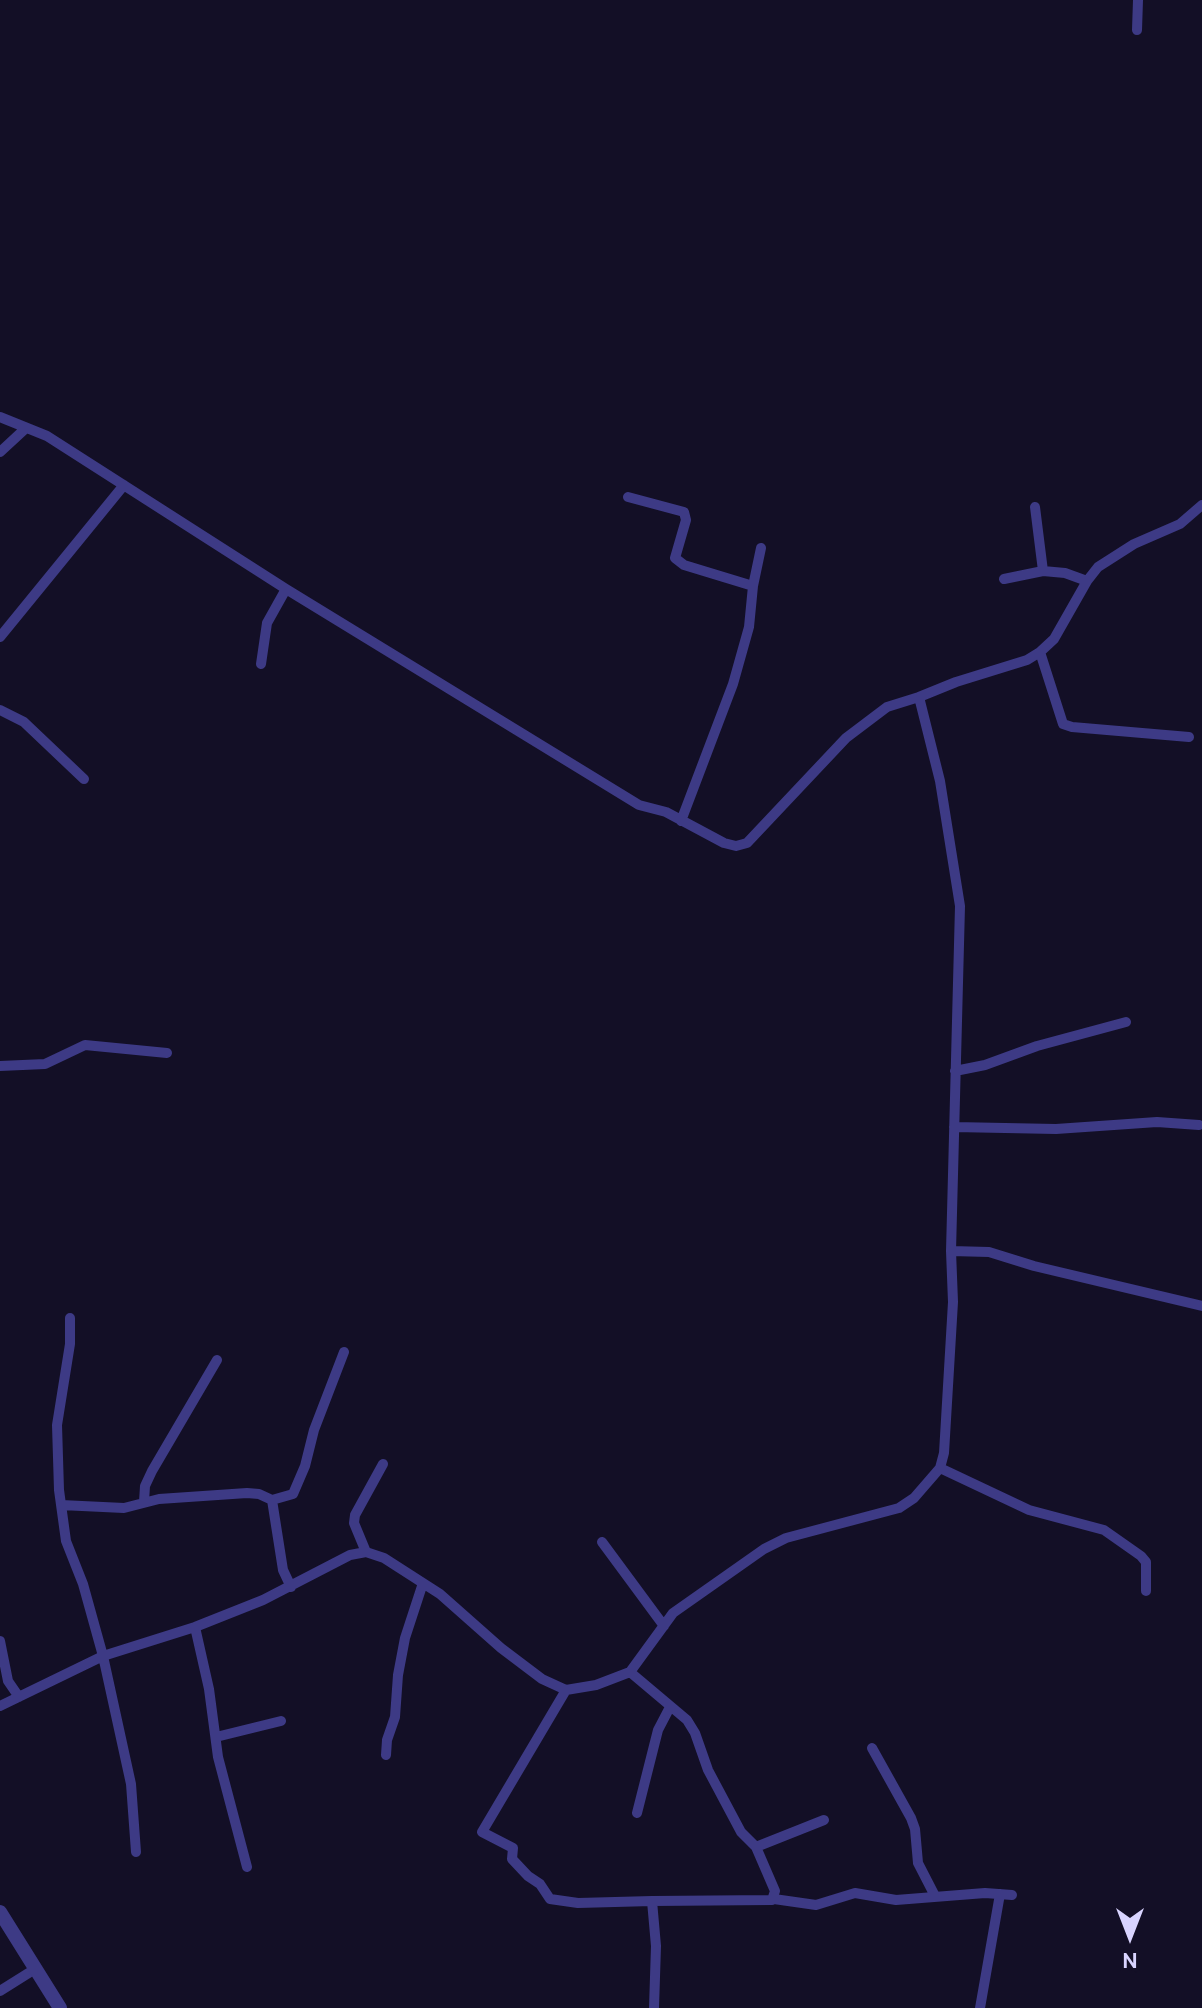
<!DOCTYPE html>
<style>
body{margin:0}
#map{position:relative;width:1202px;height:2008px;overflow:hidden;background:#130f26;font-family:Cabin,sans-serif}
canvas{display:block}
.north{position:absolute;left:1090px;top:1896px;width:80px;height:80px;-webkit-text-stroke:6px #130f26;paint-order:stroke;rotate:180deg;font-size:22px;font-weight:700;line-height:32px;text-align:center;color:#d9d4ff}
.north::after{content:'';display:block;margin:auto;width:28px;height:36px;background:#d9d4ff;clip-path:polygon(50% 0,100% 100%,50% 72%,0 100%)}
</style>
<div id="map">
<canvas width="1202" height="2008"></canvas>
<div class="north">N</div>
</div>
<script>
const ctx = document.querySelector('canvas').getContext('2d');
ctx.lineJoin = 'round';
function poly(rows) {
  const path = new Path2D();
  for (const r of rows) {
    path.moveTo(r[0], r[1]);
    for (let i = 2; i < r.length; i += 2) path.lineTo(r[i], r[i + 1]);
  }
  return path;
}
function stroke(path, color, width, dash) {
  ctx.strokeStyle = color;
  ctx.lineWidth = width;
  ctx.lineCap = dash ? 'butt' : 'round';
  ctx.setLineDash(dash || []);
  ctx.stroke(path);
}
const minor = poly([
 [1137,30,1138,0],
 [0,417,47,436,286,589,639,805,666,812,724,843,736,846,747,843,846,738,887,707,919,697],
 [0,452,26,428],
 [628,497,684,512,686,520,675,558,684,565,753,586],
 [1035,507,1043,571],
 [1004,579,1043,571,1065,573,1087,581],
 [0,637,124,485],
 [1040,652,1063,724,1072,727,1189,737],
 [261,664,267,623,286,589],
 [0,710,24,722,84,779],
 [681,821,733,684,749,627,753,586,761,548],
 [0,1066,45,1064,85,1045,167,1053],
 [955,1071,985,1065,1037,1046,1126,1022],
 [954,1127,1056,1129,1157,1122,1199,1125],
 [951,1251,989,1252,1034,1266,1202,1306],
 [70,1318,70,1344,57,1425,59,1490,66,1541,83,1584,103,1656,131,1784,136,1852],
 [940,1468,1029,1510,1104,1530,1141,1556,1146,1562,1146,1591],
 [272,1500,283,1570,291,1587],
 [144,1502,145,1486,152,1471,217,1360],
 [61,1505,124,1508,159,1499,247,1493,259,1494,272,1500,293,1494,305,1466,314,1430,344,1352],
 [602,1542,664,1626],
 [366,1552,354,1523,355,1515,383,1464],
 [195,1627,209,1689,218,1757,247,1867],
 [0,1641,8,1681,19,1697],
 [630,1672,687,1720,695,1733,708,1770,741,1832,756,1847,775,1891,772,1900,652,1901,656,1946,654,2008],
 [566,1690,482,1832,513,1848,512,1859,528,1876,540,1884,550,1899,578,1903,652,1901],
 [0,1706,103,1656,195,1627,263,1600,350,1555,366,1552,384,1558,440,1594,501,1648,542,1679,566,1690,596,1685,630,1672,673,1613,764,1549,786,1538,899,1508,914,1498,940,1468,944,1453,953,1302,951,1251,960,906,940,781,919,697,956,682,1027,660,1040,652,1054,639,1087,581,1098,567,1134,544,1180,524,1202,505],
 [216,1737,281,1721],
 [872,1748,911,1818,915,1829,918,1863,935,1896],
 [386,1755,387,1740,395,1717,398,1675,405,1638,423,1583],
 [637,1813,658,1730,670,1707],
 [756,1847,824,1820],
 [774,1899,816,1905,855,1893,896,1900,985,1893,1012,1895],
 [0,1991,35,1969],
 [980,2008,1000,1894]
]);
const tertiary = poly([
 [0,1912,60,2008]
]);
stroke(minor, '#3d3a85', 10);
stroke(tertiary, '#3d3a85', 14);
</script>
